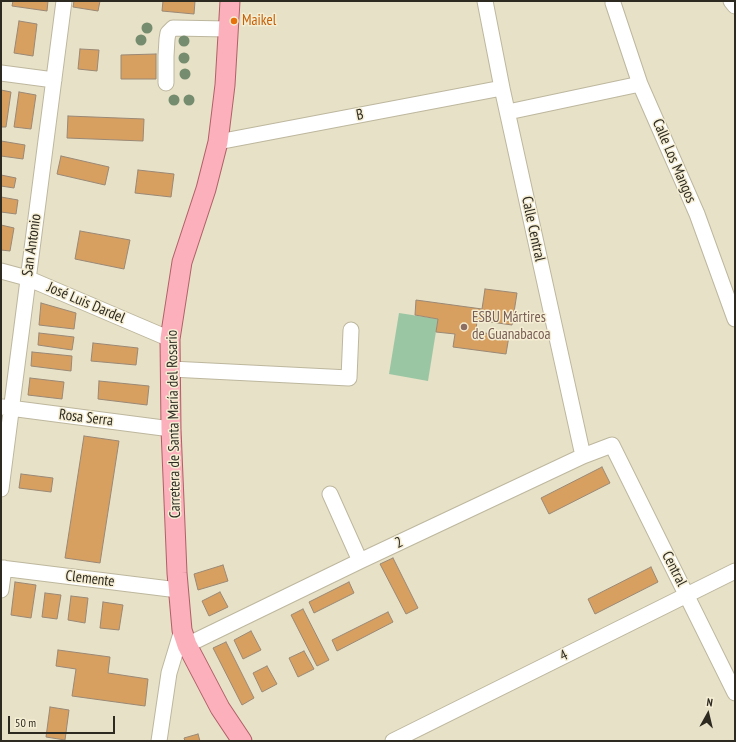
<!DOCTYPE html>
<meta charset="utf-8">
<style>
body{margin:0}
#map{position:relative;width:736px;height:742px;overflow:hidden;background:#e7e1c7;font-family:"PT Sans Narrow",sans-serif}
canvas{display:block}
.frame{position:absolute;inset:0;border:2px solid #2d2a21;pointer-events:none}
.north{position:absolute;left:688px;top:694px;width:40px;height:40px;-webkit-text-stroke:3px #f5eed4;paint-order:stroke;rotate:8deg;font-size:11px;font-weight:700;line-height:16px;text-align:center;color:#2d2a21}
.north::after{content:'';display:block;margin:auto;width:14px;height:18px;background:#2d2a21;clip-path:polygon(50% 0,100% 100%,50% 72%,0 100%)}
.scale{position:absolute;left:8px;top:716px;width:107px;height:18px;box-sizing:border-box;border:2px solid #2d2a21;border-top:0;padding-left:5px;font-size:12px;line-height:14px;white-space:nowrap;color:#2d2a21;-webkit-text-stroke:3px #f5eed4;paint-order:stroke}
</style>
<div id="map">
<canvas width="736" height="742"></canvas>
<div class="frame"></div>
<div class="north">N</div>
<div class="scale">50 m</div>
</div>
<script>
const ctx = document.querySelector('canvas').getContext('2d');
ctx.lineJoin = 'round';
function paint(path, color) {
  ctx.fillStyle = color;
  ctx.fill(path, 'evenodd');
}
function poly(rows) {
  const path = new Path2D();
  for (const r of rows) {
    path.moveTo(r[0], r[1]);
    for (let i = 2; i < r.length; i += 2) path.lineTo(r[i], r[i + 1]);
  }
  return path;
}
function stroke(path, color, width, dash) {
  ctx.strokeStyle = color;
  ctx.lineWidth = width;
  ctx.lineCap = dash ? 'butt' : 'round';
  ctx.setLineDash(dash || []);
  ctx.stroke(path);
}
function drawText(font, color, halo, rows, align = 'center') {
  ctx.font = font + ' "PT Sans Narrow",sans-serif';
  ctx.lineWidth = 3;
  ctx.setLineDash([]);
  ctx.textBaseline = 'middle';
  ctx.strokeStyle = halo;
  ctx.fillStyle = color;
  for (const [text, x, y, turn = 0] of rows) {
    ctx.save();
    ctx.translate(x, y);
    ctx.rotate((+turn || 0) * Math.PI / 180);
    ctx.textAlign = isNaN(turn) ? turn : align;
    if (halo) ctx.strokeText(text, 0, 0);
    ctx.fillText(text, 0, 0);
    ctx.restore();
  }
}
const green = poly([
 [399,313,438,319,428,381,389,374]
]);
const building = poly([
 [13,1,48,1,47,11,12,6,13,1],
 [74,1,100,1,98,11,73,7,74,1],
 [163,1,195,1,194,14,162,11,163,1],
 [19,21,37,24,33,56,14,53,19,21],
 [80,49,99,50,97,71,78,69,80,49],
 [156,54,156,79,121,79,121,55,156,54],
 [1,90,11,92,6,127,1,127,1,90],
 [19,92,36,95,31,129,14,127,19,92],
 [68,116,144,119,143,141,67,138,68,116],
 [1,141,25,145,23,159,1,156,1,141],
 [61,156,109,167,105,185,57,174,61,156],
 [138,170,174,174,171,197,135,193,138,170],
 [1,175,16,178,14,188,1,186,1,175],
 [1,197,18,200,16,214,1,212,1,197],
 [1,225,14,228,10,251,1,250,1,225],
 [80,231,130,240,124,269,75,259,80,231],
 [485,289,517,293,512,325,477,320,476,332,509,336,506,354,453,347,455,334,436,332,438,319,415,315,416,300,482,309,485,289],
 [41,303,76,313,74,329,39,325,41,303],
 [39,333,74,337,72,350,38,345,39,333],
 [93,343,138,348,136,365,91,361,93,343],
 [32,352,72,356,71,371,31,366,32,352],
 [30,378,64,382,62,399,28,395,30,378],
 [99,381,149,386,147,405,98,399,99,381],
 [84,436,119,441,100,563,65,558,84,436],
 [602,467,610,483,549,514,541,498,602,467],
 [21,474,53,478,51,492,19,488,21,474],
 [393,558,418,608,406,614,380,564,393,558],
 [223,565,228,581,198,590,194,574,223,565],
 [651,567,658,582,595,614,588,599,651,567],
 [15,582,36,585,31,618,11,615,15,582],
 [349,582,354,593,314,613,309,602,349,582],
 [220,592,228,607,209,616,202,601,220,592],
 [45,593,61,595,57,619,42,617,45,593],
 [71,596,88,598,85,623,68,620,71,596],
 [103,602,123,605,119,630,100,628,103,602],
 [303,609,329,660,317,666,291,615,303,609],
 [388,612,393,622,337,651,332,640,388,612],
 [251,631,261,650,243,659,234,640,251,631],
 [226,642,254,698,242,705,213,648,226,642],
 [58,650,110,657,108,673,148,679,145,706,72,696,76,669,56,666,58,650],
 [304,651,314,669,298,677,289,658,304,651],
 [267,666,277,684,262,692,253,673,267,666],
 [50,707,69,710,65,740,46,737,50,707],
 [198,734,200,741,185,741,184,738,198,734]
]);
const minor = poly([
 [485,1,502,88,583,456],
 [731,1,735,6],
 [613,3,640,84,697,214,735,319],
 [1,73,54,80],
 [166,83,166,56,167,39,168,33,173,28,228,29],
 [508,112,640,84],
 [218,142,502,88],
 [1,271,27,278,170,339],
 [171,369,349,378,351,330],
 [2,407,171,429],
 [1,489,64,1],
 [330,494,360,561],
 [1,568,178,590],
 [1,590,4,568],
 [187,645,360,561,583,456,612,445,735,693],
 [159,741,169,673,182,630],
 [393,741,735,571]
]);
const major = poly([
 [230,1,225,85,218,142,206,189,182,262,170,339,171,429,177,573,182,630,187,645,220,708,242,741]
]);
const trees = [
 [147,28],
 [141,40],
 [184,41],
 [184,58],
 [185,74],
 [174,100],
 [189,100]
];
const markers = [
 [234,21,4,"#e8710a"],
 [464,327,4,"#8d6e63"]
];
const foodNames = [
 ["Maikel",242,21]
];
const streetNames = [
 ["B",360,115,-11],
 ["Calle Los Mangos",674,161,67],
 ["Calle Central",533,229,78],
 ["San Antonio",32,245,-82],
 ["José Luis Dardel",86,303,23],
 ["Rosa Serra",86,418,7],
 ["Carretera de Santa María del Rosario",174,424,-91],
 ["2",399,543,-25],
 ["Central",674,569,63],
 ["Clemente",90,579,7],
 ["4",564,656,-26]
];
const educationNames = [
 ["ESBU Mártires",472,318],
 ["de Guanabacoa",472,335]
];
paint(green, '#9bc6a3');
paint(building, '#d7a061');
stroke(building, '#9a8875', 1);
stroke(minor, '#bdb79e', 17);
stroke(major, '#b15f67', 21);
stroke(minor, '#fff', 15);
stroke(major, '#fbb0bb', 19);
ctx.fillStyle = '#758d6e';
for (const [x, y] of trees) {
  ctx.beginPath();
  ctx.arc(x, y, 5.5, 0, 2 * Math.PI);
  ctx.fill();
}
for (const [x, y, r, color] of markers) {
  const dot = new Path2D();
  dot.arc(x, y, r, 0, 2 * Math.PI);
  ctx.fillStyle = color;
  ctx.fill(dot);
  stroke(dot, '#f5eed4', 1.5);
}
drawText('15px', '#c56008', '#f5eed4', foodNames, 'left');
drawText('15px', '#2d2a21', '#f5eed4', streetNames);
drawText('15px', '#785e54', '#f5eed4', educationNames, 'left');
</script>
